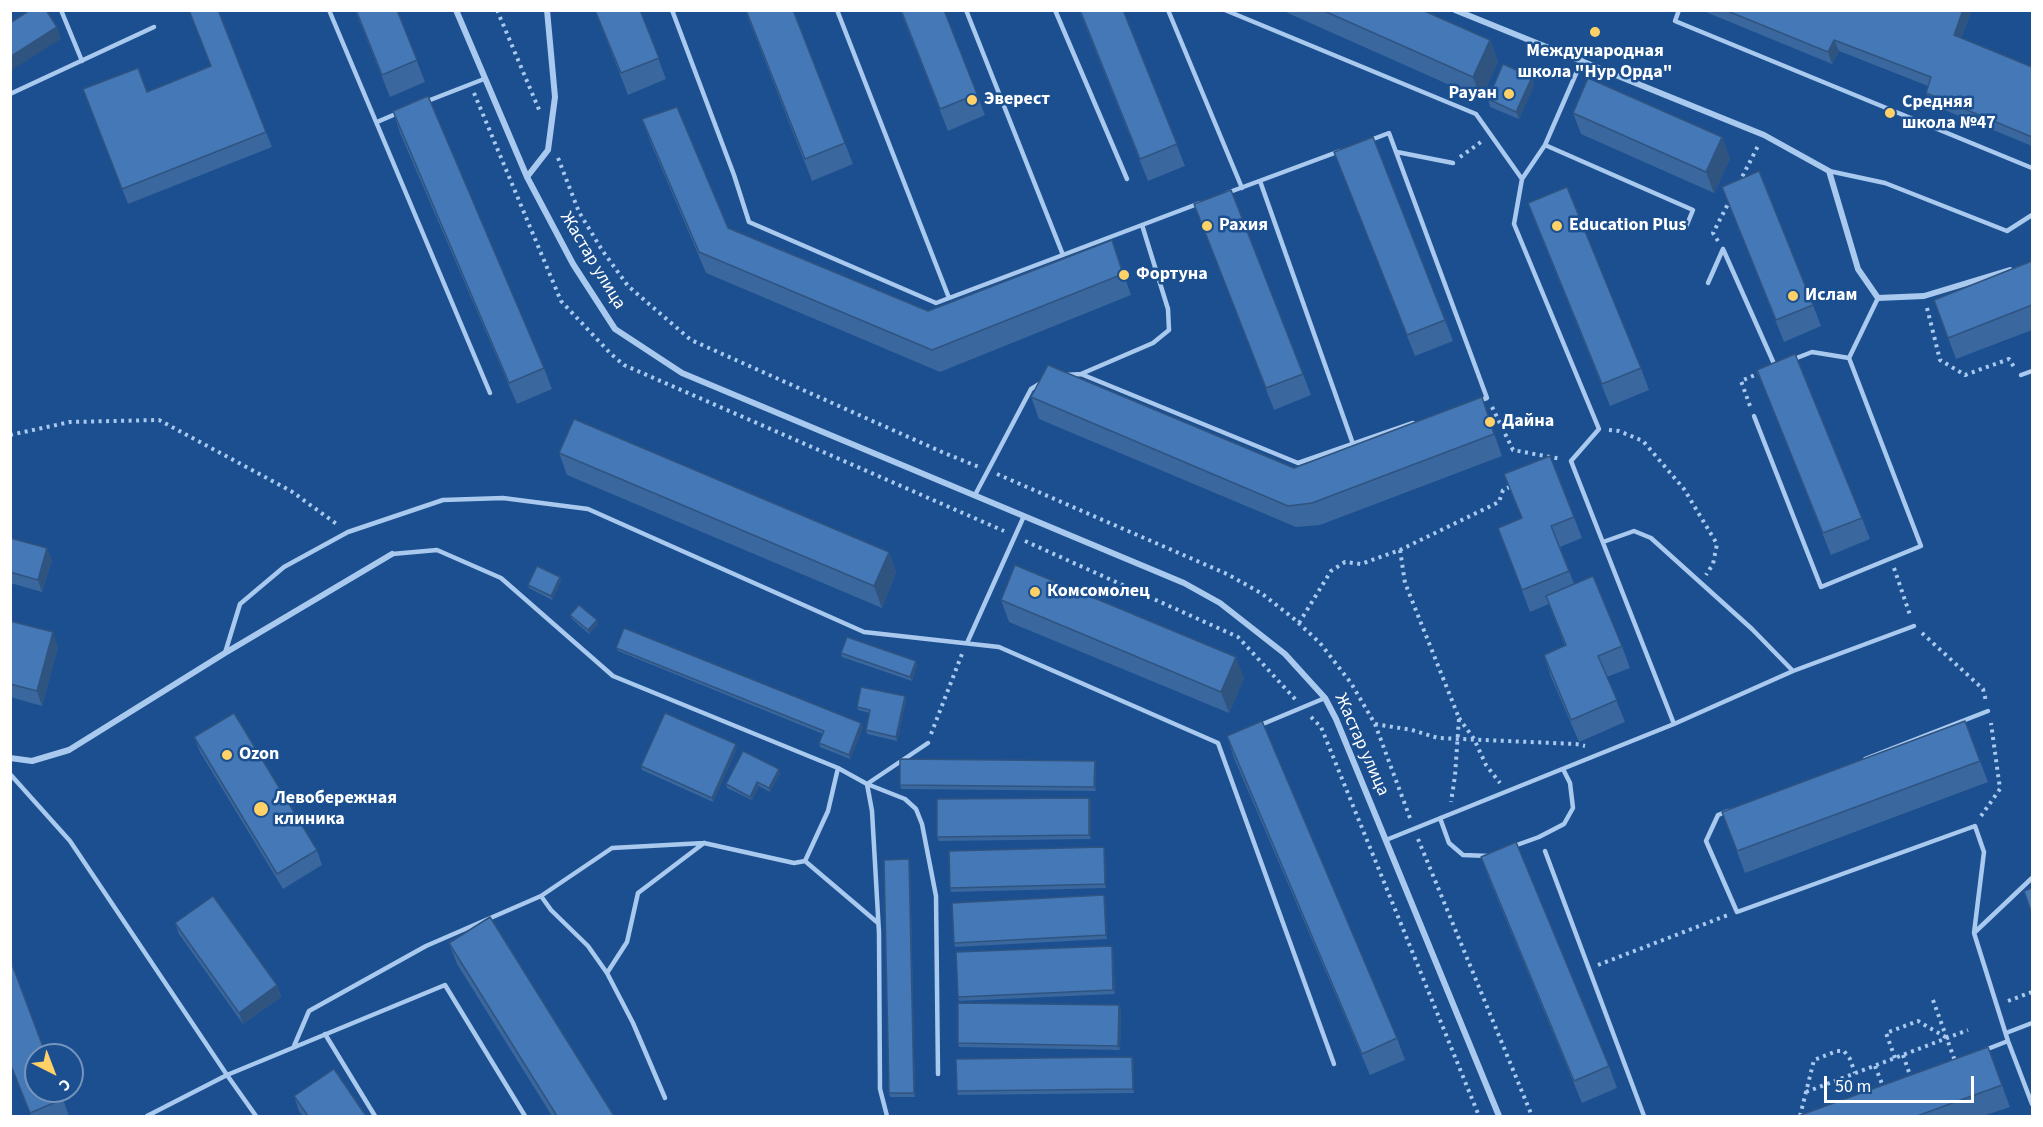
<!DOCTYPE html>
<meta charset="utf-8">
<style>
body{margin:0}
#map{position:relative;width:2043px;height:1127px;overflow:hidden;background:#1b4f8f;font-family:"Source Sans 3",sans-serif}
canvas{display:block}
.frame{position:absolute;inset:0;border:12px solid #fff;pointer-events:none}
.north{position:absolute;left:24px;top:1043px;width:60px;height:60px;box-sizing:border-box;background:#1b4f8f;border:2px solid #7695bc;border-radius:50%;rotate:138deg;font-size:16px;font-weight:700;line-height:24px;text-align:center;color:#fff}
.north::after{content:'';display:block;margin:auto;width:21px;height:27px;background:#ffd166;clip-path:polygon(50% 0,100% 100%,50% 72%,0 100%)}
.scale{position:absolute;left:1824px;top:1076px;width:150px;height:27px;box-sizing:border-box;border:3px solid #fff;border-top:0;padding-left:8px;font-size:18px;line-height:21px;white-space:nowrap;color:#fff;-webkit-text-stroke:4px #1b4f8f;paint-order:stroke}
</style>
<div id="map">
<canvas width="2043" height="1127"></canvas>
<div class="frame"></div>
<div class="north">С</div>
<div class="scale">50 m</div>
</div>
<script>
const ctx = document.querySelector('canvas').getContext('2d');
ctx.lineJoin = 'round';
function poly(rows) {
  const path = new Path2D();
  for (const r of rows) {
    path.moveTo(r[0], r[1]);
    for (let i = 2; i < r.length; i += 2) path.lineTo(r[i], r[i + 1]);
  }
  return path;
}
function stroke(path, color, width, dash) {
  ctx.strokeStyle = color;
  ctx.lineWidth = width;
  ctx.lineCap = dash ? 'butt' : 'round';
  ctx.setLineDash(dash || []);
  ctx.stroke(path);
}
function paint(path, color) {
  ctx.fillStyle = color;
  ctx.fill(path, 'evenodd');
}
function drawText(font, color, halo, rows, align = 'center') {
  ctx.font = font + ' "Source Sans 3",sans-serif';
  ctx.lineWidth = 5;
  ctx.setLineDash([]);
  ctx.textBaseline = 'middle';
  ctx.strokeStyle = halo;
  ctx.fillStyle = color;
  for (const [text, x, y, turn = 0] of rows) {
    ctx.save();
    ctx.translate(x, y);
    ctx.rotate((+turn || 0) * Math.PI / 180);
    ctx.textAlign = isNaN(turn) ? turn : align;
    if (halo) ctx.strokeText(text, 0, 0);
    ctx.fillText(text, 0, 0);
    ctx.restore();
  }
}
const path = poly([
 [497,10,540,112],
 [474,93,561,301,611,354,624,365,1004,531],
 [1460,157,1481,142],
 [558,158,579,212,602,250,628,286,691,340,942,452,979,467],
 [1739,183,1759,144],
 [1718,241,1713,233,1730,200],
 [1927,308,1940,360,1965,375,2009,359,2014,367],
 [1750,406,1741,381,1762,372],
 [1492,407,1513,450,1561,459],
 [1609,430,1619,431,1643,441,1684,489,1717,544,1713,564,1706,575],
 [10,435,70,422,159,420,291,491,338,525],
 [997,474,1227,574,1261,593,1293,618,1320,643,1351,683,1375,724,1410,818],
 [1025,541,1238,637,1296,700],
 [1400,550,1405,583,1459,718,1455,776,1451,802],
 [1894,568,1910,615],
 [1299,623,1331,571,1345,562,1361,564,1400,550,1499,502,1503,490,1512,486],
 [1922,633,1983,689,1986,701],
 [1311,717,1321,727,1479,1116],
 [1459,718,1474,739,1486,765,1500,783],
 [1375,724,1412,730,1438,738,1576,744,1585,746],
 [931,734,962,654],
 [1981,816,2000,789,1991,723],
 [1418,839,1532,1116],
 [1598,965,1728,915],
 [1933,1000,1955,1061],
 [2008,1001,2032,992],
 [1903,1055,1911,1078],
 [1895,1058,1886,1033,1918,1021,1947,1038],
 [1875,1066,1884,1089],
 [1806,1092,1968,1030],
 [1800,1116,1814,1060,1837,1051,1844,1051,1850,1059,1855,1073]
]);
const service = poly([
 [61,10,82,61],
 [329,10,490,393],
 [672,10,734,175,749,222,936,303,1200,203],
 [837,10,949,298],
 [966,10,1063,255],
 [1055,10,1127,179],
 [1168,10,1242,188],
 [1225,10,1476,114,1522,179],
 [1679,10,1675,21,2032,168],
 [1582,60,1545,145,1522,179,1514,224,1599,429,1571,461,1674,724],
 [10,94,154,27],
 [425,102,484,79],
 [377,122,398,113],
 [1368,141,1389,133,1487,398,1478,401],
 [1545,145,1693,210,1686,227],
 [1397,152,1453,163],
 [1829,171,1885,183,2007,231,2032,215],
 [1260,181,1353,444],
 [1227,193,1340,151],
 [1723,249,1775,366],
 [1708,283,1723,249],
 [1794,359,1812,352,1849,358],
 [1081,374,1298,463,1413,423],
 [1066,375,1081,374,1153,343,1169,330,1168,309,1142,225],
 [2021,375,2032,371],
 [1754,416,1821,587,1921,546,1849,358,1878,298],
 [975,495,1031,389,1041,383],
 [1603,542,1634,531,1651,538,1752,629,1793,671],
 [392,554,437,550,501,578,613,676,838,768,867,784,872,811,879,933,880,1089,887,1116],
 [967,643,1024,516],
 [225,653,240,604,284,567,348,532,443,500,503,498,588,509,864,632,999,647,1218,743,1334,1064],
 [1258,726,1325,698],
 [928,743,867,784,905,799,916,809,922,824,936,896,938,1074],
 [1865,759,1988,711],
 [10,774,70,841,227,1075,445,985,525,1116],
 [1728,811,1718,815,1706,841,1737,912,1975,826,1984,852,1974,933],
 [1440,818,1449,843,1463,855,1489,856],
 [1386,840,1674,724,1793,671,1914,626],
 [1514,846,1539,837,1564,824,1573,808,1570,783,1563,769],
 [1545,851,1644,1116],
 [805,861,878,923],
 [2032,878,1974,933,2008,1041,2032,1104],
 [541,896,551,910,588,946,607,973,633,1023,665,1098],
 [607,973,627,942,638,893,704,843],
 [2006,1033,2032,1023],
 [325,1034,375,1116],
 [294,1046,309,1011,426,946,541,896,612,848,704,843,794,863,805,861,828,811,838,768],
 [1985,1050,2008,1041],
 [147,1116,227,1075,256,1116]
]);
const minor = poly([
 [456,10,527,177,573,264,615,329,682,373,1184,583,1220,603,1285,654,1325,698,1336,719,1499,1116],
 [1455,10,1764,135,1829,171,1858,269,1878,298,1924,296,2010,270],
 [527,177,548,150,555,97,547,10],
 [10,758,32,761,69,750,225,653,392,554]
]);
const wall = poly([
 [355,10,397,10,425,82,390,97],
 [595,10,640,10,666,79,628,95],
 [745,10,793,10,853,164,812,181],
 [900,10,944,10,985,115,948,131],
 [1079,10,1123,10,1185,166,1148,181],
 [1281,10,1422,10,1490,40,1498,62,1481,99],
 [1701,10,1972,10,1961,38,2032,67,2032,146,1930,104,1926,93,1928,86,1839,51,1832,64],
 [1532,77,1534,85,1519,119,1490,107,1488,99],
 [147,92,266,132,272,147,128,204,89,104],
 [393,111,544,368,552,389,517,404,400,133],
 [1573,113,1722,137,1730,159,1714,193,1581,134],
 [642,119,728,228,928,311,1112,240,1131,295,940,372,706,273,650,141],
 [1334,152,1445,320,1453,341,1415,356],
 [1722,187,1813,305,1821,326,1784,342],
 [1528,203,1641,368,1649,390,1610,406,1536,224],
 [1194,204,1303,374,1311,395,1274,410],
 [2032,261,2032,330,1956,359,1934,300],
 [1757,370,1862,518,1870,539,1831,555],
 [1031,397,1294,468,1482,397,1502,456,1320,525,1296,527,1039,419],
 [559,453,889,552,896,573,882,608,567,475],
 [1504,474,1574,517,1582,538,1560,547,1574,584,1622,646,1630,668,1607,677,1625,722,1579,742,1551,677,1544,655,1565,646,1549,604,1530,612,1498,528,1522,519],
 [10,538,52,560,42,592,10,583],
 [560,577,561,581,552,600,529,588,528,585],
 [1001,600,1244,678,1229,713,1009,622],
 [570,615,597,620,598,624,589,634,572,619],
 [10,621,58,647,42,706,10,697],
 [616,648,863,727,850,759,820,747,819,743,823,734,618,651],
 [841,653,916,661,917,665,912,681,842,657],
 [905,696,906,700,897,741,867,734,866,730,870,713,858,710,857,707],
 [1965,721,1988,782,1745,873,1722,812],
 [1227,736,1397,1038,1405,1060,1370,1075,1234,758],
 [194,737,317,850,322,865,283,889,200,752],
 [737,748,713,802,642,770,641,766],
 [1095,761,1096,765,1096,791,901,789,900,785],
 [780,773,770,792,759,786,752,800,727,788,726,784],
 [1089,798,1091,802,1091,839,939,841,937,837],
 [1105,851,1106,888,951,892,950,888],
 [1481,857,1609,1066,1617,1088,1582,1103,1489,879],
 [910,863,915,1097,890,1097,889,1093],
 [1105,899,1107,939,955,947,954,943],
 [175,923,277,985,281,997,243,1024,179,934],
 [449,943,614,1116,552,1116,457,964],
 [1112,946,1113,950,1115,994,959,1001,958,997],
 [10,959,60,1091,69,1116,31,1116,10,1064],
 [1121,1009,1120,1050,959,1047,958,1043],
 [1988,1047,2010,1107,1983,1116,1798,1116],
 [1134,1061,1134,1093,958,1095,957,1091],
 [294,1096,366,1116,303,1116,299,1111]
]);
const shadedWall = poly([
 [1963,10,1972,10,1958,46,1954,35],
 [57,27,61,39,10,71,10,57],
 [1490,40,1498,62,1481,99,1473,77],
 [1834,40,1839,51,1832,64,1828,52],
 [1532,77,1534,85,1519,119,1516,112],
 [1722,137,1730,159,1714,193,1706,172],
 [1482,397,1490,419,1502,456,1494,434],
 [47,548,52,560,42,592,38,580],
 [889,552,896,573,882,608,874,586],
 [560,577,561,581,552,600,551,596],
 [597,620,598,624,589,634,588,630],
 [53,632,58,647,42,706,37,691],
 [1236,657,1244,678,1229,713,1221,692],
 [916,661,917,665,912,681,910,677],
 [905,696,906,700,897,741,896,737],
 [861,723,863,727,850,759,849,755],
 [736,744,737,748,713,802,712,798],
 [1095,761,1096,765,1096,791,1094,787],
 [779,769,780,773,770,792,769,788],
 [757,782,759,786,752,800,750,797],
 [1089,798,1091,802,1091,839,1089,835],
 [1104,847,1105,851,1106,888,1105,884],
 [909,859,910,863,915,1097,914,1093],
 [1104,895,1105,899,1107,939,1106,935],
 [1112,946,1113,950,1115,994,1113,990],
 [277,985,281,997,243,1024,239,1013],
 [1119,1005,1121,1009,1120,1050,1118,1046],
 [1132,1057,1134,1061,1134,1093,1133,1089]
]);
const building = poly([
 [30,10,46,10,57,27,10,57,10,23,30,10],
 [189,10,218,10,266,132,122,189,83,89,138,68,147,92,211,66,189,10],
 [356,10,397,10,417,60,382,75,356,10],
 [595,10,640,10,659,58,621,73,595,10],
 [746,10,793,10,845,143,805,159,746,10],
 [901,10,944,10,977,94,940,109,901,10],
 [1080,10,1123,10,1177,144,1140,159,1080,10],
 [1322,10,1422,10,1490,40,1473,77,1322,10],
 [1725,10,1963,10,1954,35,2032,67,2032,137,1926,93,1931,77,1834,40,1828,52,1725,10],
 [1503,64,1532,77,1516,112,1488,99,1503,64],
 [1588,78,1722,137,1706,172,1573,113,1588,78],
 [428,96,544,368,509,383,393,111,428,96],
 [677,107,728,228,928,311,1112,240,1123,274,932,350,699,252,642,119,677,107],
 [1373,137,1445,320,1407,335,1334,152,1373,137],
 [1759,171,1813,305,1776,320,1722,187,1759,171],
 [1567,187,1641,368,1602,384,1528,203,1567,187],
 [1231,190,1303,374,1266,388,1194,204,1231,190],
 [2032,261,2032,305,1948,338,1934,300,2032,261],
 [1795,354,1862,518,1823,533,1757,370,1795,354],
 [1048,365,1294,468,1482,397,1494,434,1312,503,1288,506,1031,397,1048,365],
 [574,419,889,552,874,586,559,453,574,419],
 [1550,456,1574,517,1551,526,1569,571,1522,590,1498,528,1522,518,1504,474,1550,456],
 [10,538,47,548,38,580,10,572,10,538],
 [1015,565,1236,657,1221,692,1001,600,1015,565],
 [537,566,560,577,551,596,528,585,537,566],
 [1593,576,1622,646,1598,656,1617,700,1571,720,1544,655,1566,645,1546,596,1593,576],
 [579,605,597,620,588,630,570,615,579,605],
 [10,621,53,632,37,691,10,684,10,621],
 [624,628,861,723,849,755,819,743,824,731,616,648,624,628],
 [847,637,916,661,910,677,841,653,847,637],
 [861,687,905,696,896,737,866,730,870,710,857,707,861,687],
 [234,713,317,850,277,874,194,737,234,713],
 [665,713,736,744,712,798,641,766,665,713],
 [1262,721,1397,1038,1362,1054,1227,736,1262,721],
 [1965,721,1980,761,1737,851,1722,812,1965,721],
 [743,751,779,769,769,788,757,782,750,797,726,784,743,751],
 [900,759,1095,761,1094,787,900,785,900,759],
 [1089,798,1089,835,937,837,937,799,1089,798],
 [1516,842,1609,1066,1574,1081,1481,857,1516,842],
 [1104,847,1105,884,950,888,949,851,1104,847],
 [909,859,914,1093,889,1093,884,860,909,859],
 [2032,888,2032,914,2024,891,2032,888],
 [1104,895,1106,935,954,943,952,903,1104,895],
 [213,896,277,985,239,1013,175,923,213,896],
 [490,917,614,1116,557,1116,449,943,490,917],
 [1112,946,1113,990,958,997,956,952,1112,946],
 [10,959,46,1055,36,1055,36,1091,60,1091,63,1099,30,1113,10,1063,10,959],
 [958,1003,1119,1005,1118,1046,958,1043,958,1003],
 [1988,1047,2002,1085,1917,1116,1798,1116,1988,1047],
 [1132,1057,1133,1089,957,1091,956,1059,1132,1057],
 [334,1069,366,1116,308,1116,294,1096,334,1069]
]);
const markers = [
 [1595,32,6,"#ffd166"],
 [1509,94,6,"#ffd166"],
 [972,100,6,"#ffd166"],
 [1890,113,6,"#ffd166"],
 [1207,226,6,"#ffd166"],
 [1557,226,6,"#ffd166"],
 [1124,275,6,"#ffd166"],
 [1793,296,6,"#ffd166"],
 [1490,422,6,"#ffd166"],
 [1035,592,6,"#ffd166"],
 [227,755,6,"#ffd166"],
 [261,809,8,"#ffd166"]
];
const poiNames = [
 ["Международная",1595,52,"center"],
 ["школа \"Нур Орда\"",1595,73,"center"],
 ["Рауан",1497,94,"right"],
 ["Эверест",984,100],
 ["Средняя",1902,103],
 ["школа №47",1902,124],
 ["Рахия",1219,226],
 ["Education Plus",1569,226],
 ["Фортуна",1136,275],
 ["Ислам",1805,296],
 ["Дайна",1502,422],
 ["Комсомолец",1047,592],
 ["Ozon",239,755],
 ["Левобережная",274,799],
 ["клиника",274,820]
];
const streetNames = [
 ["Жастар улица",592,261,59],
 ["Жастар улица",1361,745,66]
];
stroke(path, '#a9c9ee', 4, [3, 4.5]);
stroke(service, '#a9c9ee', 4.5);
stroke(minor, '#a9c9ee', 6);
paint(wall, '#3a679d');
paint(shadedWall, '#305480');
paint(building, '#4478b7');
stroke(building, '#305480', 1.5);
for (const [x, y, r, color] of markers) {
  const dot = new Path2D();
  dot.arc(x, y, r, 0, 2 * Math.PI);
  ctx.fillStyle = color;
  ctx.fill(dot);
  stroke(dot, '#1b4f8f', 2);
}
drawText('bold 18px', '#fff', '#1b4f8f', poiNames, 'left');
drawText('18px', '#fff', '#1b4f8f', streetNames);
</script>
